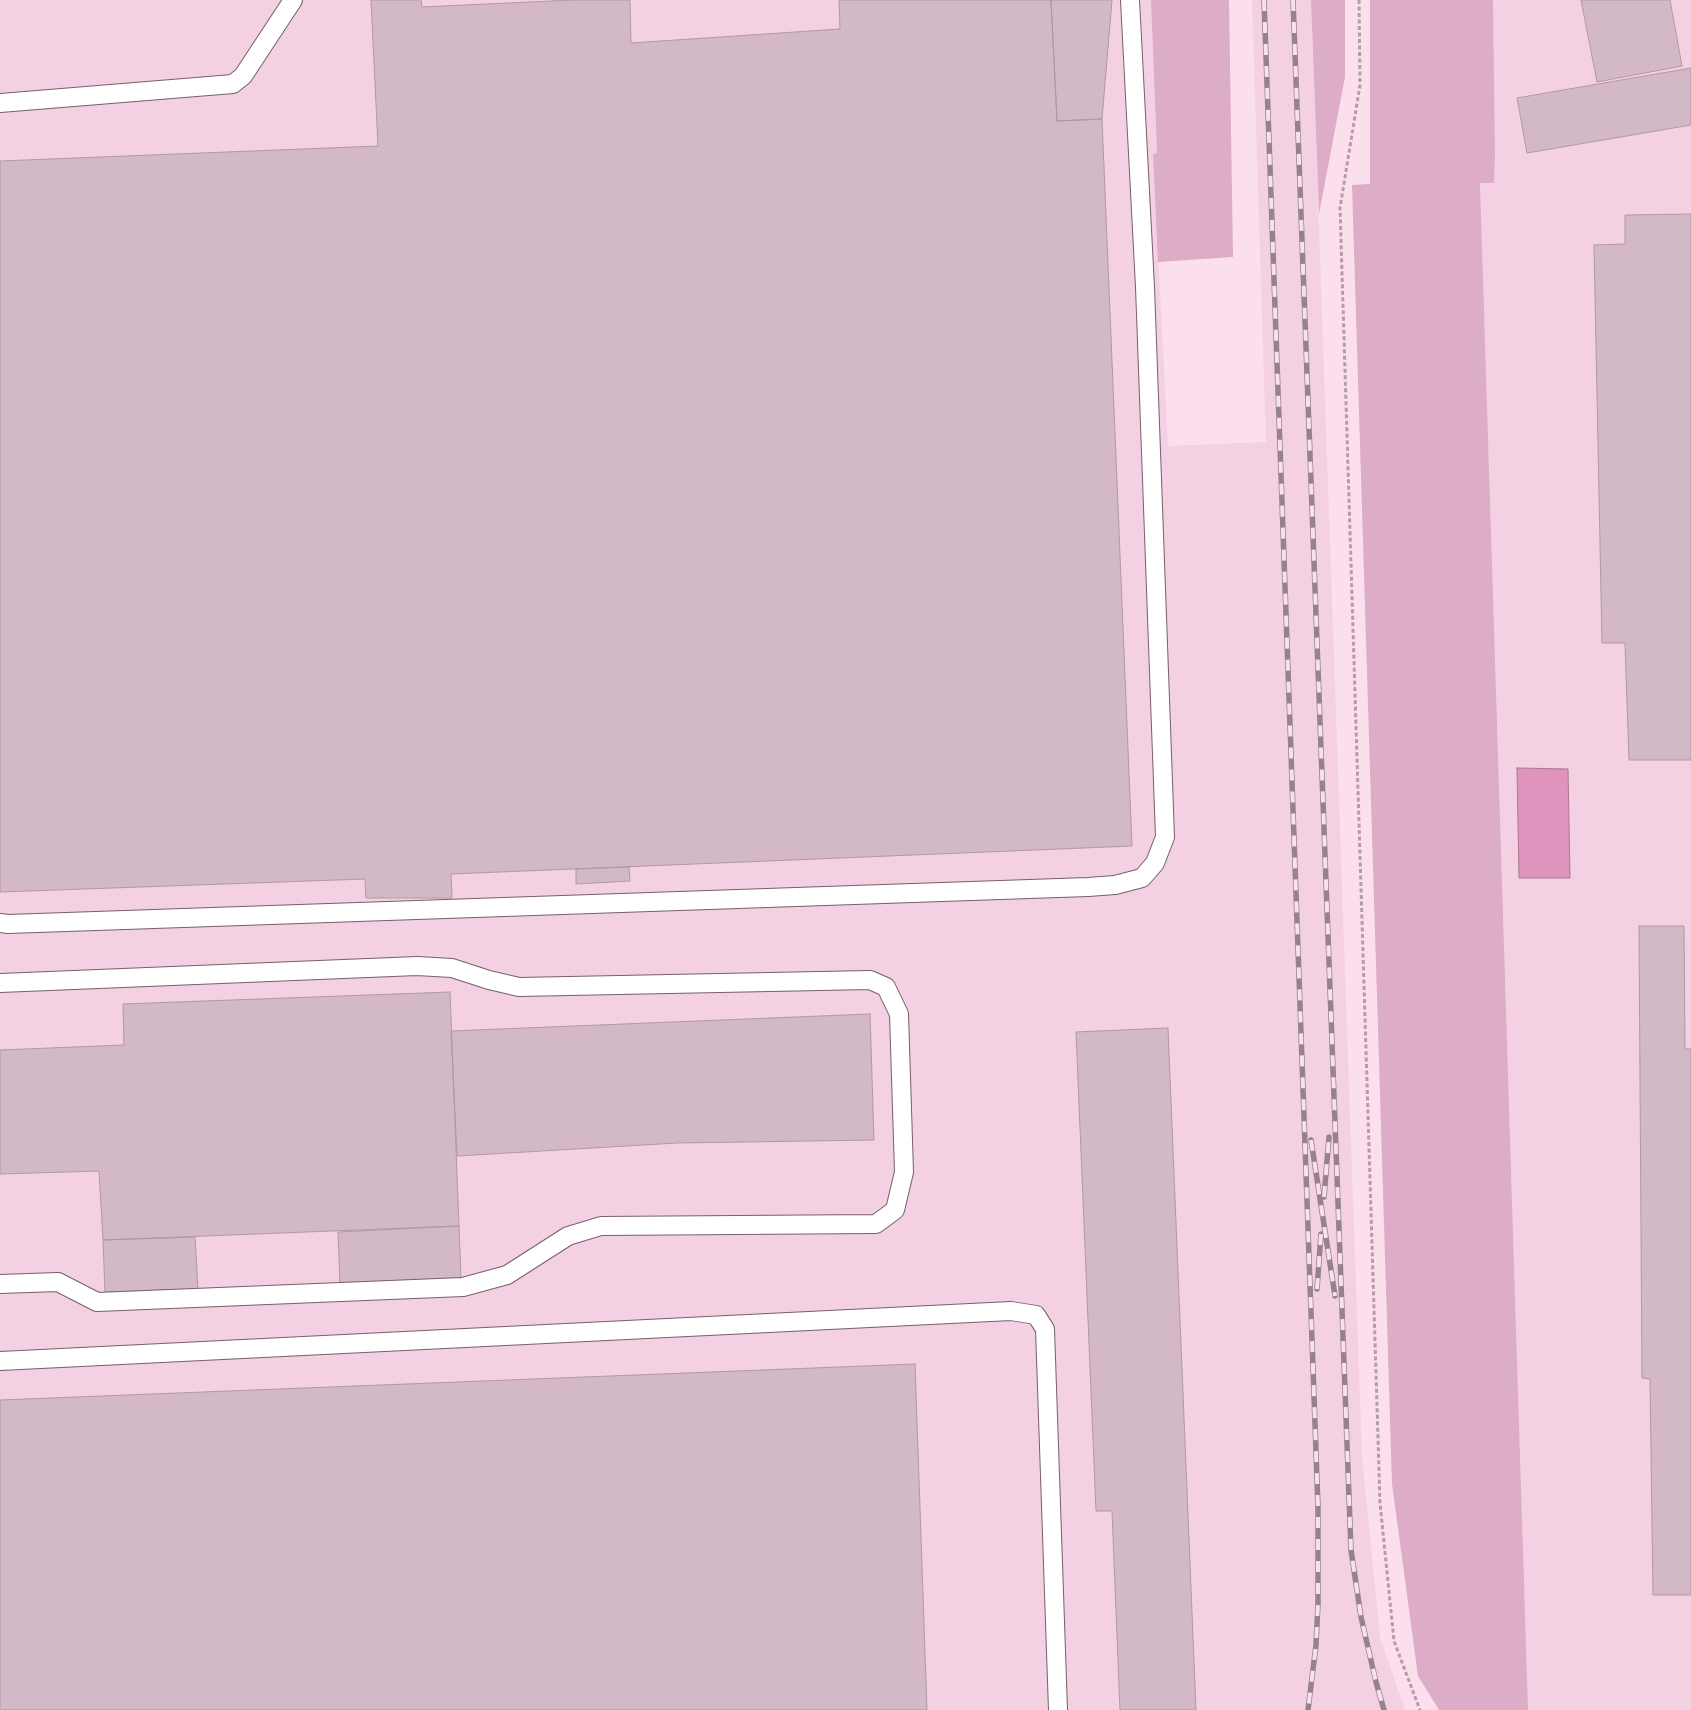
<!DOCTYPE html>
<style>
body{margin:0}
canvas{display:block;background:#fbdfed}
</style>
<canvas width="1691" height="1710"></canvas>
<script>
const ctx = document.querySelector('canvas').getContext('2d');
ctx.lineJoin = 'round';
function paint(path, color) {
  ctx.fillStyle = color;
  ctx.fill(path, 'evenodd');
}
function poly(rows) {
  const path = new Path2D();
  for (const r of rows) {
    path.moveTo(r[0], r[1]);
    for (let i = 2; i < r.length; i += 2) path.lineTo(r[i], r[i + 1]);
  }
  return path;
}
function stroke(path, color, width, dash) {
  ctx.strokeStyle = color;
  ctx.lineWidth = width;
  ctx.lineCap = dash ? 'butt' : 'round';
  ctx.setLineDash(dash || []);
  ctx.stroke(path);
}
const built = poly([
 [0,0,1151,0,1157,153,1153,154,1168,446,1266,442,1252,0,1311,0,1362,1458,1380,1637,1405,1710,0,1710],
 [1493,0,1691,0,1691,1710,1528,1710,1480,183,1494,182,1495,157]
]);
const green = poly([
 [1151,0,1229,0,1233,257,1158,262,1153,154,1157,153],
 [1311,0,1345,0,1345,77,1319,214],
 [1370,0,1493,0,1495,157,1494,183,1480,183,1528,1710,1439,1710,1418,1676,1392,1484,1352,185,1370,184]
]);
const water = poly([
 [1517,768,1568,769,1570,878,1519,878,1517,768]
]);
const building = poly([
 [371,0,421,0,422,7,572,0,630,0,631,43,840,29,839,0,1051,0,1057,121,1102,119,1132,846,451,874,452,898,366,898,365,879,0,892,0,161,378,146,371,0],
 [1051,0,1112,0,1102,119,1057,121,1051,0],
 [1581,0,1670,0,1682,66,1597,82,1581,0],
 [1691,68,1691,125,1527,153,1517,98,1691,68],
 [1691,214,1691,760,1629,760,1625,643,1602,643,1594,245,1625,244,1625,215,1691,214],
 [629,867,630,881,576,884,576,869,629,867],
 [1639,926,1684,926,1685,1049,1691,1049,1691,1595,1653,1595,1650,1379,1642,1378,1639,926],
 [450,992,459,1226,103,1240,99,1171,0,1174,0,1050,124,1045,123,1004,450,992],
 [870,1014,874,1140,677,1143,457,1156,451,1031,870,1014],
 [1168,1028,1196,1710,1120,1710,1112,1511,1096,1511,1076,1032,1168,1028],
 [459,1226,461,1279,340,1284,338,1232,459,1226],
 [195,1237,198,1289,105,1292,103,1240,195,1237],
 [915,1364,927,1710,0,1710,0,1400,915,1364]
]);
const path = poly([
 [1359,0,1360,85,1340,208,1380,1503,1394,1641,1420,1710]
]);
const service = poly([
 [0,103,233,84,243,76,293,0],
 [0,923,8,924,1088,887,1115,885,1142,878,1155,863,1165,837,1145,287,1130,0],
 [0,983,417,966,452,968,489,980,519,987,870,980,886,987,899,1014,904,1172,895,1210,876,1224,601,1226,568,1236,507,1275,463,1287,97,1302,58,1282,0,1284],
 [0,1361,1011,1311,1036,1315,1045,1329,1058,1710]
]);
const rail = poly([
 [1264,0,1318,1507,1318,1603,1316,1645,1308,1710],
 [1293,0,1351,1550,1361,1617,1376,1682,1384,1710],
 [1311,1140,1335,1296],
 [1324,1197,1329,1137],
 [1317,1289,1321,1234]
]);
paint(built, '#f3d0e2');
paint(green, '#ddacc6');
paint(water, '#de94bd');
stroke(water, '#ae7795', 1);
paint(building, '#d3b8c6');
stroke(building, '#b298a6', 1);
stroke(service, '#775f6b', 20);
stroke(path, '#b29da8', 3, [4, 2.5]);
stroke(service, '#fff', 18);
stroke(rail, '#95828c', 5.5);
stroke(rail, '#fbdfed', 4, [11]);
</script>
